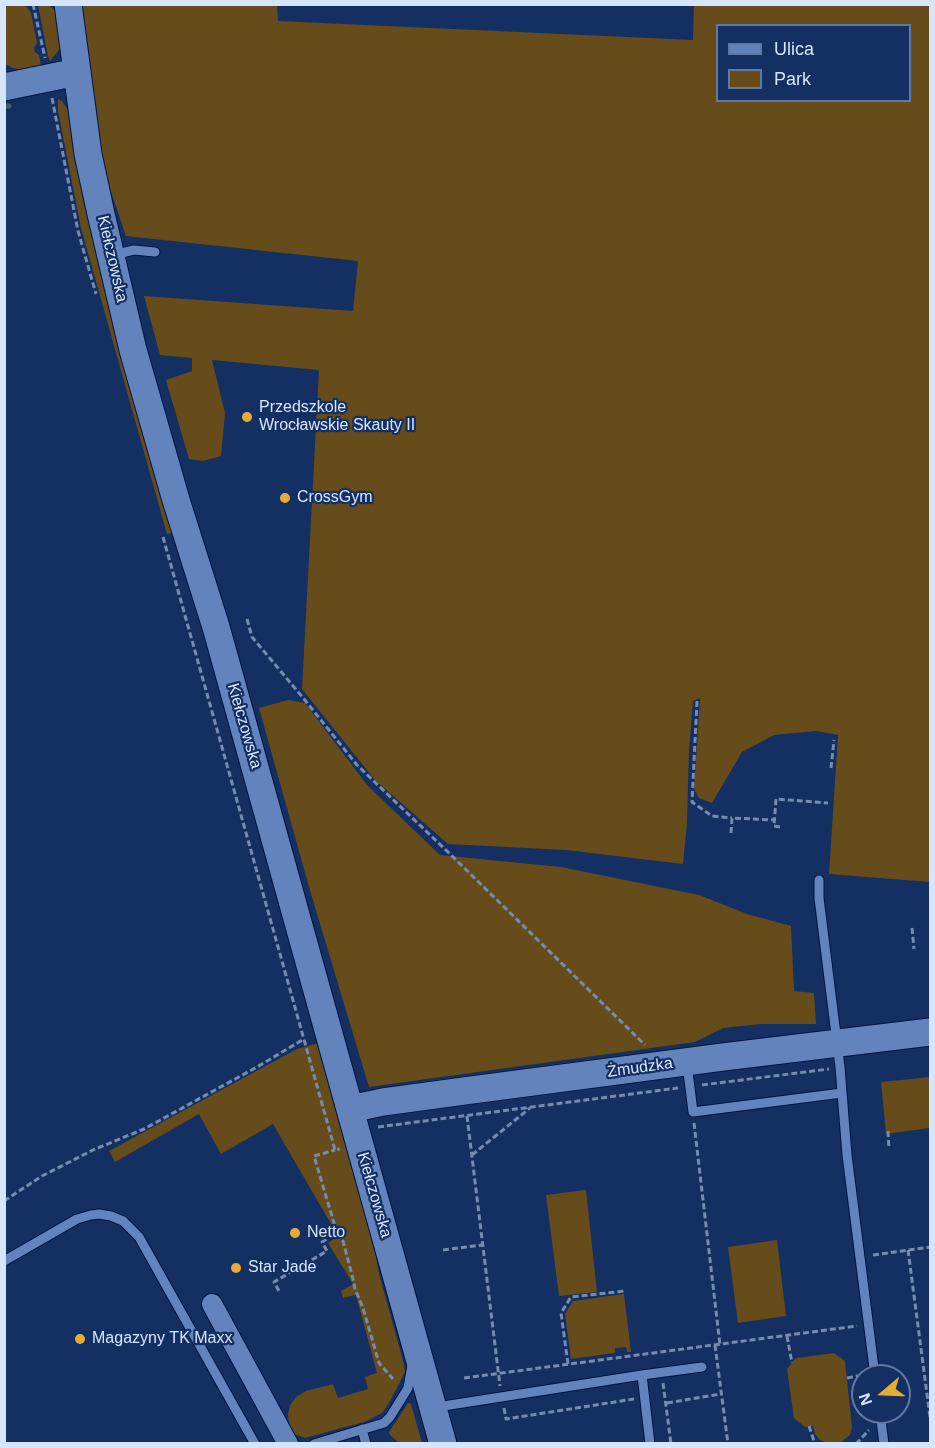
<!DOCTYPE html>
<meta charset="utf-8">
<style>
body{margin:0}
#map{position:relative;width:935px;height:1448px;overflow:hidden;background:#142f61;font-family:Arial,sans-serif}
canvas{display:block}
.frame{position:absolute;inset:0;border:6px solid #d6e5fe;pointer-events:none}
.legend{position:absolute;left:716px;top:24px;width:195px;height:78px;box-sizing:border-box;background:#142f61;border:2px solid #6278a0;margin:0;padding:8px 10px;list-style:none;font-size:18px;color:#d6e5fe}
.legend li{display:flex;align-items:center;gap:12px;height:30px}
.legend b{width:30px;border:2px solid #6278a0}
.north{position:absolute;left:851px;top:1364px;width:60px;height:60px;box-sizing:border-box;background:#142f61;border:2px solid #6278a0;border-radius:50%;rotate:251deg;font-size:16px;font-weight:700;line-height:24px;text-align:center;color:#d6e5fe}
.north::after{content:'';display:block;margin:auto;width:21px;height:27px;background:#e6ad36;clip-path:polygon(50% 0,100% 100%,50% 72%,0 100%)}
</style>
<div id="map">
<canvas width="935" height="1448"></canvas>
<div class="frame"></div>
<ul class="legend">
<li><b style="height:8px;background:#6383bc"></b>Ulica</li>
<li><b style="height:16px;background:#654c1a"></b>Park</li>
</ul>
<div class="north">N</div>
</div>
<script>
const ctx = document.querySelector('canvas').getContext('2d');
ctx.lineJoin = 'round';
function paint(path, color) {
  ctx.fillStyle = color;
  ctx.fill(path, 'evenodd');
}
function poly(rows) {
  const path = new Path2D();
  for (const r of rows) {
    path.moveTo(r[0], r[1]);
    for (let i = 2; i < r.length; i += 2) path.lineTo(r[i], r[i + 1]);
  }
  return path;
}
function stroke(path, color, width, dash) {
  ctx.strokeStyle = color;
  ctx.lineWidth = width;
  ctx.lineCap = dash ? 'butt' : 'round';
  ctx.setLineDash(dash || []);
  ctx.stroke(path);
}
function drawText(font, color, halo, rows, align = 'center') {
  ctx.font = font + ' Arial,sans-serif';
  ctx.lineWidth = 4.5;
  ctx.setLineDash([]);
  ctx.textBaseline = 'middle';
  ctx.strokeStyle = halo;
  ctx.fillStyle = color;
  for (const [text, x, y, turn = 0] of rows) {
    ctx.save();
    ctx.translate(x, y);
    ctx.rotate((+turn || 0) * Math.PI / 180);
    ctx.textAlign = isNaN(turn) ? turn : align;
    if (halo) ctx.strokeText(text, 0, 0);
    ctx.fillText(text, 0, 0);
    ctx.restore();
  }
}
const green = poly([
 [4,5,22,5,27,7,31,13,37,43,34,48,35,52,39,55,41,65,22,70,13,68,5,64],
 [38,5,49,5,56,11,62,40,59,50,50,61,48,56],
 [80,5,277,5,278,21,693,40,694,5,930,5,930,882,829,874,838,735,816,731,774,735,742,752,712,803,699,798,694,789,700,698,693,701,689,750,687,823,683,864,566,850,448,844,375,780,302,689,319,370,212,360,225,413,221,456,203,461,189,459,166,380,192,371,192,358,160,355,144,296,353,311,358,261,126,236,99,156],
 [718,26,910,26,910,100,718,100],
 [58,99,62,101,66,107,74,122,160,492,172,533,167,534,81,228,58,111],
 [288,700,305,703,367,785,440,855,561,867,699,895,747,914,791,926,794,991,814,993,816,1024,761,1024,723,1028,695,1042,369,1087,309,887,259,708],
 [322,1042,369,1215,379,1274,404,1364,405,1372,388,1405,382,1413,364,1422,305,1438,294,1434,289,1424,288,1414,290,1405,296,1397,306,1391,333,1384,338,1398,368,1389,365,1377,377,1373,356,1295,343,1298,341,1291,353,1284,328,1243,338,1236,273,1124,221,1154,199,1114,115,1162,109,1151,297,1049],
 [930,1077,930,1128,886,1134,881,1082],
 [586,1190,597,1292,559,1296,546,1195],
 [777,1240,786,1316,738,1323,728,1247],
 [624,1294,631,1352,627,1352,626,1347,615,1348,615,1353,571,1359,565,1314,573,1301],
 [834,1353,845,1361,852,1427,850,1435,840,1443,830,1444,820,1440,815,1434,813,1426,805,1427,794,1418,787,1369,796,1358],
 [408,1403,411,1404,422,1443,399,1443,390,1435,389,1432]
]);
const stream = poly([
 [4,106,9,106]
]);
const path = poly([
 [33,4,45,58],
 [52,98,78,231,96,294],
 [163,537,335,1150,340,1149],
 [247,619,252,637,304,699,357,765,450,854,645,1045],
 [697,701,692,802,712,816,732,818],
 [831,768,834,740],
 [780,827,774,826,776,799,828,803],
 [731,833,732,818,775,820],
 [912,928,914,949],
 [702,1085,829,1069],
 [467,1116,500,1386],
 [694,1123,720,1345],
 [378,1127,678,1088],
 [888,1131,889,1149],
 [472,1155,530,1108],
 [4,1201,42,1176,93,1150,144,1129,257,1067,304,1039],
 [337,1233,343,1241,353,1279,355,1289,363,1308,379,1363,393,1379],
 [443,1250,482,1245],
 [908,1250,930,1417],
 [873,1255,930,1247],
 [279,1291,274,1282,327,1251,322,1242,337,1233,314,1156,335,1150],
 [787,1336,792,1363],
 [715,1345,728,1444],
 [568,1364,561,1313,571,1297,625,1291],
 [464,1378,857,1326],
 [847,1378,863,1375],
 [663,1383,671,1444],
 [667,1403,721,1394],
 [504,1408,506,1419,634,1399],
 [809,1426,815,1444],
 [856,1444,869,1430]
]);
const lane = poly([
 [113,255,134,250,155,252],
 [819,880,819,898,840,1067,847,1155,875,1376],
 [687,1064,693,1112,842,1093],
 [4,1261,77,1219,91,1215,99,1214,111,1216,123,1221,139,1237,255,1444],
 [642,1375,702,1367],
 [437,1407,642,1375,650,1444],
 [880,1412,884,1444],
 [362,1429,366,1444],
 [314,1444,384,1423,390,1417,408,1388,412,1365]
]);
const street = poly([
 [212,1304,288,1444]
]);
const secondary = poly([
 [68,4,88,154,101,214,133,350,176,500,216,627,443,1444],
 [4,87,77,72],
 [350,1109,383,1102,464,1091,723,1057,930,1032]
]);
const markers = [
 [247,417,6,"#e6ad36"],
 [285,498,6,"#e6ad36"],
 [295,1233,6,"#e6ad36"],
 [236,1268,6,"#e6ad36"],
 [80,1339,6,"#e6ad36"]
];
const streetNames = [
 ["Kiełczowska",112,259,77],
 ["Kiełczowska",244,726,74],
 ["Żmudzka",640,1068,-8],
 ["Kiełczowska",374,1195,74]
];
const poiNames = [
 ["Przedszkole",259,408],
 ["Wrocławskie Skauty II",259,426],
 ["CrossGym",297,498],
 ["Netto",307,1233],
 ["Star Jade",248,1268],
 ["Magazyny TK Maxx",92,1339]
];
paint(green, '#654c1a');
stroke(stream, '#405c65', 5);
stroke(lane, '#001544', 11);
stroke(street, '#001544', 22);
stroke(secondary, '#001544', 29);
stroke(path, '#768bb0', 3, [6, 3]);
stroke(lane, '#6383bc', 9);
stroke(street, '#6383bc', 20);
stroke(secondary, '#6383bc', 27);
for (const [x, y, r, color] of markers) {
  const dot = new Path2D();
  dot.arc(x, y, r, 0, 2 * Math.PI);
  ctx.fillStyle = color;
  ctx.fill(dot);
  stroke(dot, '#142f61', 2);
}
drawText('16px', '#d6e5fe', '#142f61', streetNames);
drawText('16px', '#d6e5fe', '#142f61', poiNames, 'left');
</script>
